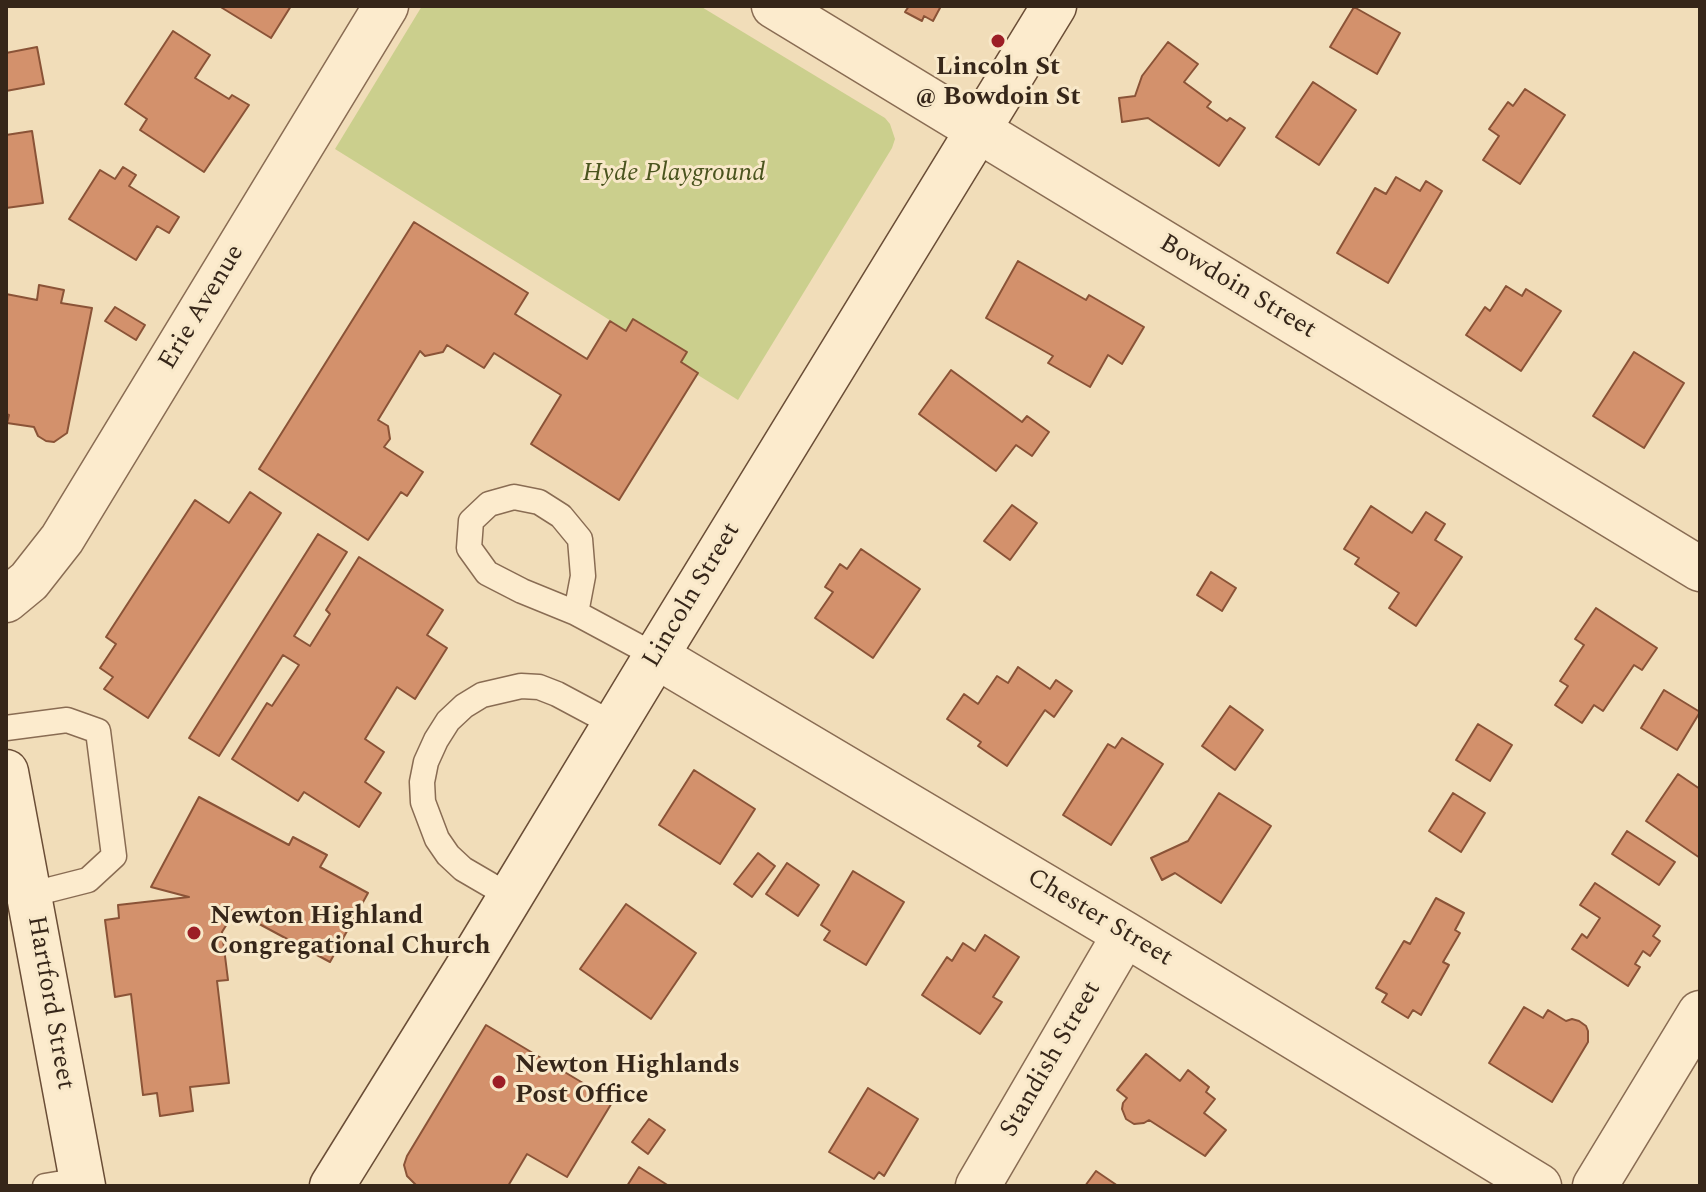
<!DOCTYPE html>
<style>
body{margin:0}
#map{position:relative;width:1706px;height:1192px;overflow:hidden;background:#f1ddb9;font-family:Spectral,serif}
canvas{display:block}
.frame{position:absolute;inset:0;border:8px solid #362619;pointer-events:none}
</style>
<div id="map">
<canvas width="1706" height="1192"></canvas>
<div class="frame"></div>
</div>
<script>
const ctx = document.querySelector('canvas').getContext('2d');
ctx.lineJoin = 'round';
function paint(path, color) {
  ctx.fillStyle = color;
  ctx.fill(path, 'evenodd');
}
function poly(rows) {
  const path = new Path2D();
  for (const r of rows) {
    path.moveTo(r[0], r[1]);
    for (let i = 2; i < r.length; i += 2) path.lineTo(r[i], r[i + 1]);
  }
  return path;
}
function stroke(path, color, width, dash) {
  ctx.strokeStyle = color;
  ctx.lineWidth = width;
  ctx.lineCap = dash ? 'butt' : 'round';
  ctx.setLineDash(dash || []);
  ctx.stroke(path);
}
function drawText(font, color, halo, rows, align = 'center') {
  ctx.font = font + ' Spectral,serif';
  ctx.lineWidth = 6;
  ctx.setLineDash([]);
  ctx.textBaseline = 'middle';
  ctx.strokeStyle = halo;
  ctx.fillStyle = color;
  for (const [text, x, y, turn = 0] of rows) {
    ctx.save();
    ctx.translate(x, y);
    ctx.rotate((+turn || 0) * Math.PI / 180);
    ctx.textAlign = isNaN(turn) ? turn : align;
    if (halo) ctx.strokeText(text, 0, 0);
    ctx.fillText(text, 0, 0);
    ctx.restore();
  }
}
const green = poly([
 [422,6,700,6,885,118,890,124,895,139,892,148,738,400,335,149]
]);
const building = poly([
 [219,6,291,6,271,38,219,6],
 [909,6,941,6,933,21,924,16,922,21,905,12,909,6],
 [1354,7,1400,33,1377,74,1330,47,1354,7],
 [173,31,210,55,195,78,229,99,232,95,249,105,204,172,140,130,147,119,125,104,173,31],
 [1168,42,1198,64,1184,82,1211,102,1207,107,1227,121,1230,118,1245,128,1219,166,1148,118,1122,122,1119,98,1135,96,1142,76,1168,42],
 [37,47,44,84,6,91,6,53,37,47],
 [1313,82,1356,110,1319,165,1276,137,1313,82],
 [1525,89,1565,115,1520,184,1483,160,1499,136,1489,129,1508,102,1513,106,1525,89],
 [32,131,43,203,6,208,6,135,32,131],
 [123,167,136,175,129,186,179,217,169,233,157,226,136,260,69,219,100,170,115,179,123,167],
 [1396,177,1420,191,1426,181,1442,191,1388,283,1337,253,1375,188,1386,194,1396,177],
 [414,222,528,293,515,314,587,359,610,321,626,331,633,319,687,352,681,362,698,373,619,500,531,444,561,395,494,353,484,368,447,345,443,352,425,356,420,351,378,420,388,426,390,439,384,447,423,472,407,496,401,492,368,540,259,469,414,222],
 [1018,261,1086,300,1089,295,1144,327,1122,364,1108,355,1090,387,1048,363,1053,356,986,318,1018,261],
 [39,285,64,290,61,303,92,308,67,433,54,442,46,441,38,436,34,427,7,423,9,415,6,414,6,294,37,300,39,285],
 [1506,286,1522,296,1526,289,1561,311,1521,371,1466,335,1485,307,1490,311,1506,286],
 [115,307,145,325,136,340,105,321,115,307],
 [1634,352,1684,383,1644,448,1593,416,1634,352],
 [951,370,1022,422,1027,416,1049,432,1032,456,1016,445,996,471,919,414,951,370],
 [250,492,281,513,148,718,104,689,113,677,100,668,116,644,106,637,195,500,229,523,250,492],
 [1012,505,1037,523,1010,560,984,541,1012,505],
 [1371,506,1412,533,1426,512,1445,524,1435,540,1462,557,1416,626,1389,608,1399,593,1355,564,1359,558,1344,549,1371,506],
 [318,534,347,552,294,636,310,646,330,614,326,610,359,557,443,610,427,635,447,648,415,699,397,687,365,739,384,752,365,782,381,793,359,827,304,792,298,801,232,759,267,703,272,706,299,665,283,655,219,756,189,738,318,534],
 [861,549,920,589,873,658,815,618,833,592,825,587,840,564,847,569,861,549],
 [1211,572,1236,588,1222,611,1197,595,1211,572],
 [1596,608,1657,648,1642,670,1634,665,1603,711,1594,705,1582,723,1555,705,1568,686,1560,681,1584,645,1575,639,1596,608],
 [1018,667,1050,689,1056,680,1072,691,1054,717,1045,710,1007,766,978,746,981,742,947,719,964,694,978,704,997,676,1008,683,1018,667],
 [1664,690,1700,712,1677,750,1641,728,1664,690],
 [1230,706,1263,730,1235,770,1202,746,1230,706],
 [1478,724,1512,745,1490,781,1456,760,1478,724],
 [1122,738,1163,764,1111,845,1063,815,1108,744,1115,748,1122,738],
 [694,770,755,809,720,864,659,825,694,770],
 [1678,774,1700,789,1700,858,1646,821,1678,774],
 [1219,793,1271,826,1221,903,1175,873,1162,880,1151,858,1188,841,1219,793],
 [1453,793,1485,813,1461,852,1429,831,1453,793],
 [199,797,289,845,293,837,327,855,320,867,368,893,330,962,235,911,222,932,228,980,217,981,229,1083,190,1087,193,1111,160,1116,157,1093,143,1095,131,994,115,997,105,920,119,918,118,905,189,897,151,887,199,797],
 [1627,831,1675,862,1659,885,1612,854,1627,831],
 [758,853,775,866,752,897,734,884,758,853],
 [787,863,819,885,798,916,766,894,787,863],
 [853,871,904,902,866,965,824,940,830,931,821,925,853,871],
 [1595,883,1660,926,1653,936,1660,941,1650,956,1643,951,1635,964,1640,967,1628,986,1572,949,1582,934,1587,938,1600,918,1580,905,1595,883],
 [1436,898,1464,913,1455,930,1460,933,1443,962,1449,965,1421,1015,1413,1010,1408,1018,1382,1002,1387,994,1376,988,1404,941,1410,944,1436,898],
 [626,904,696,953,651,1019,580,969,626,904],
 [985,935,1019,957,993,997,1002,1002,980,1034,922,995,947,957,952,961,963,943,975,951,985,935],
 [1524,1007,1543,1018,1548,1010,1566,1021,1572,1019,1579,1021,1586,1026,1588,1031,1588,1042,1552,1102,1489,1063,1524,1007],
 [486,1025,613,1101,567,1177,527,1154,508,1186,417,1186,407,1176,404,1165,407,1156,486,1025],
 [1146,1054,1180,1081,1188,1070,1209,1087,1206,1092,1215,1099,1204,1113,1226,1130,1205,1156,1149,1120,1144,1123,1134,1124,1126,1119,1122,1109,1123,1103,1127,1098,1117,1090,1146,1054],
 [868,1088,918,1119,884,1176,879,1172,874,1179,829,1152,868,1088],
 [649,1119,665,1130,648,1154,632,1142,649,1119],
 [639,1167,669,1186,627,1186,639,1167],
 [1096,1171,1118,1186,1085,1186,1096,1171]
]);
const lane = poly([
 [576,613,522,591,487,573,469,548,471,521,489,504,514,497,539,502,561,516,580,539,583,576,576,613,656,656],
 [6,728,67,720,98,731,114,856,88,880,29,895],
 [511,897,463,869,448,855,437,839,423,802,422,782,426,762,436,740,448,721,464,706,482,695,521,686,539,687,557,694,615,725],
 [45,1186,81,1180]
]);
const street = poly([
 [774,6,1700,569],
 [6,600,29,581,62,539,386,6],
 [656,656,1125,934,1539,1186],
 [978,1186,1125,934],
 [1595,1186,1700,1013]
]);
const secondary = poly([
 [6,772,83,1186],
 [332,1186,466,970,656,656,1054,6]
]);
const markers = [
 [998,41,8,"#9c1e26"],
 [194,933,8,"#9c1e26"],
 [499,1082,8,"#9c1e26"]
];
const poiNames = [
 ["Lincoln St",998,69,"center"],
 ["@ Bowdoin St",998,99,"center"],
 ["Newton Highland",210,918],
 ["Congregational Church",210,948],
 ["Newton Highlands",515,1067],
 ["Post Office",515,1097]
];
const parkNames = [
 ["Hyde Playground",674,175]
];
const streetNames = [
 ["Bowdoin Street",1237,288,31],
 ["Erie Avenue",203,308,-59],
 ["Lincoln Street",693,596,-59],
 ["Chester Street",1099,919,31],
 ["Hartford Street",49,1003,80],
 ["Standish Street",1052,1060,-60]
];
paint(green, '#cbcf8d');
paint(building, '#d3916c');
stroke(building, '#8a5337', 2);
stroke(lane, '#896c53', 27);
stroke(street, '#896c53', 47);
stroke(secondary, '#6a4d36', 47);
stroke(lane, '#fcebcd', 24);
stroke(street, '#fcebcd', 44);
stroke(secondary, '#fcebcd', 44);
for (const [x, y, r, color] of markers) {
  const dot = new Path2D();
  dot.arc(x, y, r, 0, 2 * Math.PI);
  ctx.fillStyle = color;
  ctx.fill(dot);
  stroke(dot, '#f8e8c9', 3);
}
drawText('bold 26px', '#362619', '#f8e8c9', poiNames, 'left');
drawText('italic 26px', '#4a541e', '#f8e8c9', parkNames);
drawText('26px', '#362619', '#f8e8c9', streetNames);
</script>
